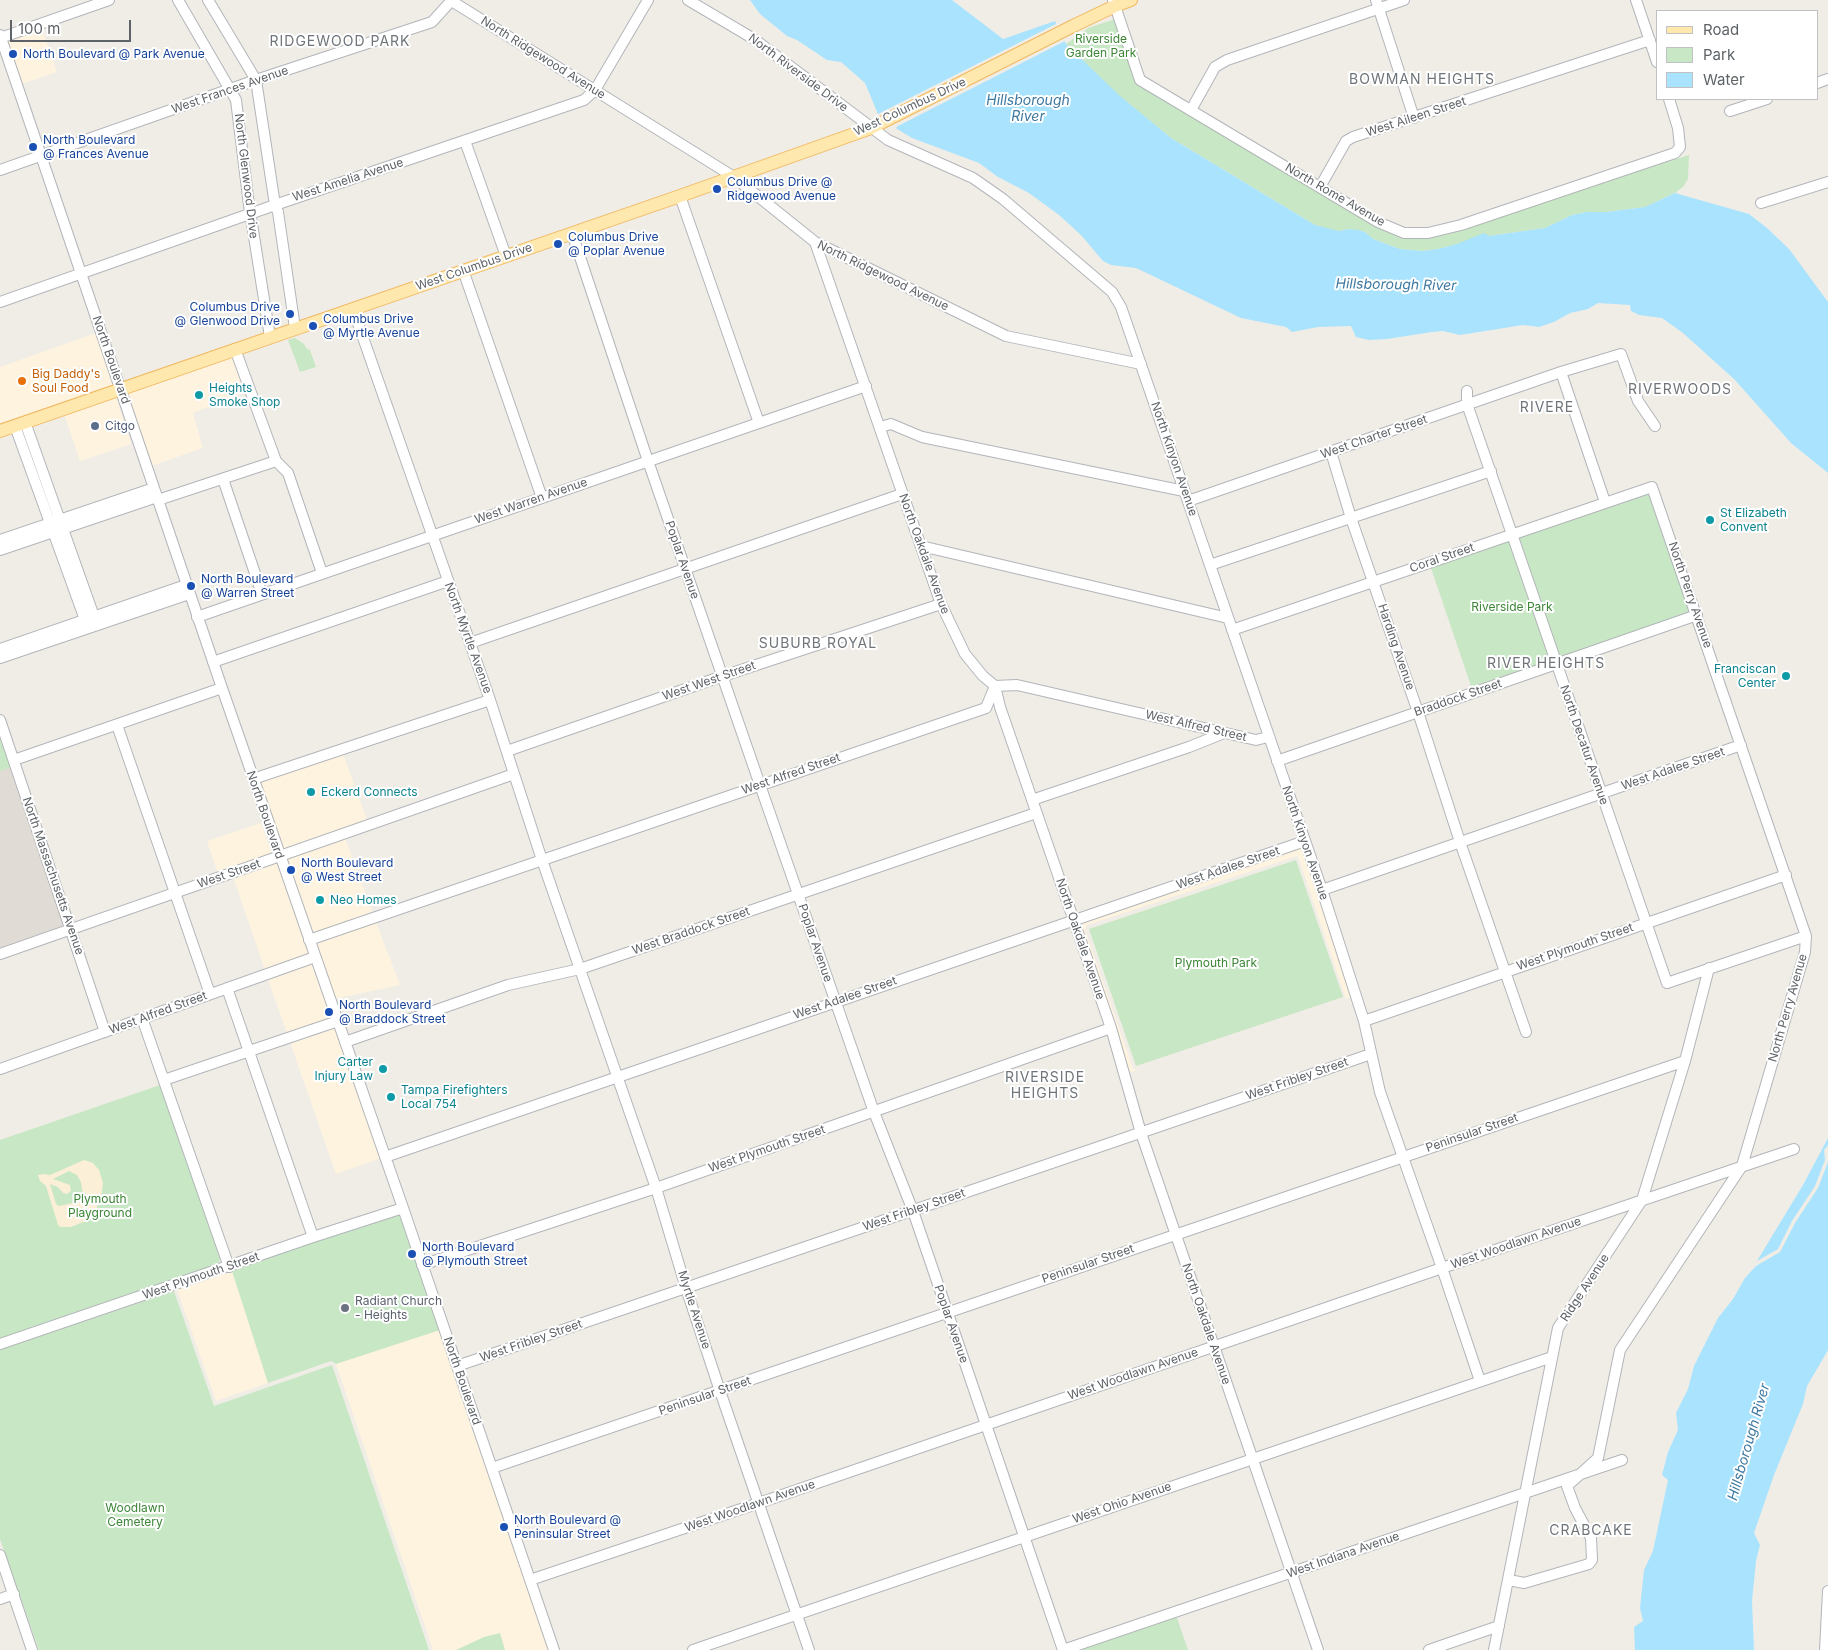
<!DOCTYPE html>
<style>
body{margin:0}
#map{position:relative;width:1828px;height:1650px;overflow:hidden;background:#f0ede7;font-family:Inter,sans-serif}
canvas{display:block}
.legend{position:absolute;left:1656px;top:10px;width:162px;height:90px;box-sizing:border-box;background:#fff;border:1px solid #bfc1c2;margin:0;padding:6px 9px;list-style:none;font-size:15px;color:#5e6367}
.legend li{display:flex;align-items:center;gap:10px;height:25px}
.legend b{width:25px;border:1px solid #bfc1c2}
.scale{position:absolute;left:10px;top:20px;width:121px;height:22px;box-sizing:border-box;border:2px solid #5e6367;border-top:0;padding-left:6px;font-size:15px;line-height:18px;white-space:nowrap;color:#5e6367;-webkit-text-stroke:4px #fff;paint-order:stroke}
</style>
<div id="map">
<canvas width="1828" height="1650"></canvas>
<ul class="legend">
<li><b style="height:6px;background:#fee8ae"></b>Road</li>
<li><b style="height:14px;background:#c8e7c4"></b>Park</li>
<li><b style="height:14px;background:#a9e3fe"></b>Water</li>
</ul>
<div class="scale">100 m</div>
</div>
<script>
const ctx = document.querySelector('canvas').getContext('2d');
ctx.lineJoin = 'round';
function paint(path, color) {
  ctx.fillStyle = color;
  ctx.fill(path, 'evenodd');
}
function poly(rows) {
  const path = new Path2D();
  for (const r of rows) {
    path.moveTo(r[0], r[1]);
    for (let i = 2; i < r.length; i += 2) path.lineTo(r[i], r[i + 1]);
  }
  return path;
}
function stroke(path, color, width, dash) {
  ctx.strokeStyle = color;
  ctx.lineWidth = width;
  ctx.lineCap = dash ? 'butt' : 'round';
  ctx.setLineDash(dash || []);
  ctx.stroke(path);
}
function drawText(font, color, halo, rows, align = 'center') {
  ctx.font = font + ' Inter,sans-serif';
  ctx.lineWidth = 4;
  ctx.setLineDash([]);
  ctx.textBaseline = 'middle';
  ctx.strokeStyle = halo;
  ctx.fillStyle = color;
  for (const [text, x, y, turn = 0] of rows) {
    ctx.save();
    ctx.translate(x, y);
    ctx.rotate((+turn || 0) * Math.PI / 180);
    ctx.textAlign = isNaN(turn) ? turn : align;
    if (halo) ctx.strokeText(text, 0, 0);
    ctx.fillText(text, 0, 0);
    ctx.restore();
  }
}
const commercial = poly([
 [41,26,57,72,19,85,3,39],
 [96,333,131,444,80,461,61,405,0,425,0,367],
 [233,355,246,392,193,413,203,448,151,466,126,393],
 [343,754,367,820,282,850,258,782],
 [261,823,272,855,218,874,207,841],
 [345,838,373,913,312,934,285,859],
 [1303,847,1352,997,1346,999,1299,859,1297,856,1087,925,1085,930,1133,1068,1137,1070,1161,1062,1128,1073,1078,924],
 [278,862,310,954,265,970,233,877],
 [376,922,400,985,334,999,315,943],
 [313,963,332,1018,287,1033,268,979],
 [335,1026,381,1158,336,1174,290,1042],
 [232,1271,268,1383,216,1401,177,1289],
 [440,1330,549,1650,505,1650,500,1633,456,1650,433,1650,336,1364]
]);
const education = poly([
 [0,737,65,927,0,950]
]);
const green = poly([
 [1115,19,1137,83,1377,227,1432,237,1449,234,1587,187,1689,155,1688,179,1683,187,1675,193,1645,207,1606,212,1587,212,1572,215,1545,228,1489,236,1438,249,1423,251,1400,249,1373,239,1365,232,1349,229,1339,231,1330,230,1315,225,1171,138,1119,96,1066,44,1088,28],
 [295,338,304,344,307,349,310,350,316,367,300,372,288,340],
 [1648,493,1691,612,1472,689,1431,568],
 [0,733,12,767,0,771],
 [1296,860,1343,997,1136,1066,1089,929],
 [160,1085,220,1256,219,1263,213,1269,0,1341,0,1140],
 [401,1214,440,1330,336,1364,331,1361,268,1383,232,1271,314,1241],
 [174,1291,214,1406,332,1365,429,1650,39,1650,0,1539,0,1350],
 [1176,1615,1188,1650,1072,1650],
 [500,1633,505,1650,456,1650,484,1637]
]);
const sand = poly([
 [84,1160,93,1163,99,1170,103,1183,101,1198,94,1214,88,1220,71,1227,60,1227,58,1225,46,1186,40,1181,38,1175,44,1174,50,1175],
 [69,1171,77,1175,81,1182,83,1196,78,1202,59,1206,56,1204,50,1184,58,1187,63,1193,67,1194,71,1191,70,1185,53,1179]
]);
const water = poly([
 [750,0,952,0,1003,39,1055,21,1066,44,1120,96,1171,138,1315,225,1339,231,1349,229,1359,230,1365,232,1373,239,1400,249,1423,251,1438,249,1457,244,1484,233,1489,236,1545,228,1572,215,1587,212,1606,212,1645,207,1675,193,1749,214,1767,228,1789,249,1828,302,1828,473,1791,443,1735,380,1683,333,1662,318,1639,315,1631,311,1630,305,1598,303,1588,309,1570,313,1554,322,1539,327,1523,325,1460,335,1443,331,1432,332,1387,339,1369,340,1356,337,1351,326,1318,327,1292,332,1286,327,1241,318,1136,268,1111,265,1103,261,1081,235,1059,215,1029,193,998,177,979,163,912,138,894,127,878,114,865,83,841,62,827,60,797,40,787,36,760,14],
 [1828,1138,1828,1145,1824,1150,1825,1160,1815,1186,1792,1221,1778,1249,1757,1261,1803,1185],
 [1828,1162,1828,1350,1807,1386,1803,1404,1774,1475,1754,1533,1760,1545,1756,1561,1752,1601,1754,1650,1635,1650,1634,1627,1643,1621,1640,1608,1644,1570,1653,1551,1668,1480,1662,1475,1668,1452,1678,1430,1676,1413,1688,1389,1694,1366,1718,1318,1733,1299,1745,1278,1756,1266,1780,1252,1795,1223,1818,1188]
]);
const pier = poly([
 [1058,23,1067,40,898,126,894,130,876,115]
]);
const minor = poly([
 [178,0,236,100,249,205,270,337],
 [208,0,256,80,275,205,278,212,295,328],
 [450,0,734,177,815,242,1006,336,1141,364],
 [688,0,754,39,888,140,973,178,1003,199,1112,292,1121,307,1322,890,1364,1021,1380,1092,1442,1268,1480,1381],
 [1113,0,1140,80,1378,222,1404,233,1428,233,1461,225,1675,153,1680,147,1678,128,1669,99],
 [1376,0,1414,118],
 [1636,0,1657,62],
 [0,35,222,688,403,1208,554,1650],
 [0,38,109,0],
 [1817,83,1828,79],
 [1191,110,1215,67,1227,60,1404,0],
 [1730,111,1767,99],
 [465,141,506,256],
 [0,170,256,80,432,22,452,0],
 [1320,187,1346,141,1353,137,1650,40],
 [680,196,759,423],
 [1761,203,1828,182],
 [572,233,648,461,760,785,874,1112,913,1211,1063,1650,1622,1460],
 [815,242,941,604,965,654,983,676,995,686,1000,707,1111,1028,1141,1133,1318,1650],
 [463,270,542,498],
 [0,302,275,205,584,100,595,90,648,0],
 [353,309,490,700,542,860,656,1188,686,1288,720,1391,809,1650],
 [235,349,276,461,288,473,322,573],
 [1561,372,1605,502],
 [1467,391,1467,404,1667,983,1806,936],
 [25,422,97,625],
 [15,426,88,628],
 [880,427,891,424,922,437,1184,491],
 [1331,452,1351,518,1418,712,1460,842,1526,1032],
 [223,479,262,594],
 [158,500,276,461],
 [1188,501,1561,372,1621,354,1638,401,1655,426],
 [0,540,154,488],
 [921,546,1228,618],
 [0,550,157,497],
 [1210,565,1491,471],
 [197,617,866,386],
 [1232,630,1652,487,1806,936,1805,952,1742,1166,1620,1350,1598,1458,1567,1486,1575,1508,1591,1538,1592,1560,1589,1564,1524,1583,1509,1580],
 [470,643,902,494],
 [0,649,186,585],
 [0,658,189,594],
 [213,662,448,581],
 [0,720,105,1032],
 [117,725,210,994],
 [507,751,723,676,941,604],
 [14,760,222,688],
 [1277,761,1697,615],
 [253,779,490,700],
 [1032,800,1189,747,1224,733],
 [1322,890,1741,745],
 [309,940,986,708,995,686,1017,685,1256,740,1268,737],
 [0,954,514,774],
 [227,988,313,1237],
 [142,1018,229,1267],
 [1364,1021,1786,875],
 [345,1042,508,985,580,969,1036,813],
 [0,1069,315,957],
 [164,1080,338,1021],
 [385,1157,1305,841],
 [422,1265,656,1188,1111,1028],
 [0,1344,313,1237,403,1208],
 [457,1366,1371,1054],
 [492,1468,1685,1061],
 [0,1555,32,1650],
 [530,1580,759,1503,1442,1268,1794,1149],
 [0,1599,14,1594],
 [693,1650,1552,1357],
 [1429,1650,1499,1626],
 [1494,1650,1558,1328,1642,1200,1685,1061,1709,968],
 [1825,1650,1828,1591]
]);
const major = poly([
 [0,431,680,196,871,128,1073,26,1115,6,1131,0]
]);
const markers = [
 [13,54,5,"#1a4fb4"],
 [33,147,5,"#1a4fb4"],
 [717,189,5,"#1a4fb4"],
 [558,244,5,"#1a4fb4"],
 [290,314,5,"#1a4fb4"],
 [313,326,5,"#1a4fb4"],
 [22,381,5,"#e8710a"],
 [199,395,5,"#0f9aa8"],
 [95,426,5,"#5c6f8a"],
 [1710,520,5,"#0f9aa8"],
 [191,586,5,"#1a4fb4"],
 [1786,676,5,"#0f9aa8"],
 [311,792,5,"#0f9aa8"],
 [291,870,5,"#1a4fb4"],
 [320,900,5,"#0f9aa8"],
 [329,1012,5,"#1a4fb4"],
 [383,1069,5,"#0f9aa8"],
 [391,1097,5,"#0f9aa8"],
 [412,1254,5,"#1a4fb4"],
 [345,1308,5,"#6b7280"],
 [504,1527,5,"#1a4fb4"]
];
const parkNames = [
 ["Riverside",1101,39],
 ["Garden Park",1101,53],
 ["Riverside Park",1512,607],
 ["Plymouth Park",1216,963],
 ["Plymouth",100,1199],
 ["Playground",100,1213],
 ["Woodlawn",135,1508],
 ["Cemetery",135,1522]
];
const transitNames = [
 ["North Boulevard @ Park Avenue",23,54],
 ["North Boulevard",43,140],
 ["@ Frances Avenue",43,154],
 ["Columbus Drive @",727,182],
 ["Ridgewood Avenue",727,196],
 ["Columbus Drive",568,237],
 ["@ Poplar Avenue",568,251],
 ["Columbus Drive",280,307,"right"],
 ["@ Glenwood Drive",280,321,"right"],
 ["Columbus Drive",323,319],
 ["@ Myrtle Avenue",323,333],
 ["North Boulevard",201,579],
 ["@ Warren Street",201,593],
 ["North Boulevard",301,863],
 ["@ West Street",301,877],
 ["North Boulevard",339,1005],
 ["@ Braddock Street",339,1019],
 ["North Boulevard",422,1247],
 ["@ Plymouth Street",422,1261],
 ["North Boulevard @",514,1520],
 ["Peninsular Street",514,1534]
];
const streetNames = [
 ["North Ridgewood Avenue",543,58,32],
 ["North Riverside Drive",798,73,37],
 ["West Frances Avenue",230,90,-19],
 ["West Columbus Drive",910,107,-25],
 ["West Aileen Street",1416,117,-18],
 ["North Glenwood Drive",246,176,83],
 ["West Amelia Avenue",348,180,-18],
 ["North Rome Avenue",1335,195,30],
 ["West Columbus Drive",474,267,-19],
 ["North Ridgewood Avenue",883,276,26],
 ["North Boulevard",111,360,71],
 ["West Charter Street",1374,437,-19],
 ["North Kinyon Avenue",1174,459,71],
 ["West Warren Avenue",531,501,-19],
 ["North Oakdale Avenue",924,554,70],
 ["Coral Street",1442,558,-19],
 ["Poplar Avenue",682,560,71],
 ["North Perry Avenue",1690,595,71],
 ["North Myrtle Avenue",468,638,70],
 ["Harding Avenue",1396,647,71],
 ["West West Street",709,681,-19],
 ["Braddock Street",1458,698,-19],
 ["West Alfred Street",1196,726,13],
 ["North Decatur Avenue",1584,745,71],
 ["West Adalee Street",1673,769,-19],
 ["West Alfred Street",791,774,-19],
 ["North Boulevard",265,815,71],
 ["North Kinyon Avenue",1305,843,71],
 ["West Adalee Street",1228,868,-19],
 ["West Street",229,874,-19],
 ["North Massachusetts Avenue",53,876,71],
 ["West Braddock Street",691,931,-19],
 ["North Oakdale Avenue",1080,939,71],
 ["Poplar Avenue",815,943,71],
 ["West Plymouth Street",1575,947,-19],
 ["West Adalee Street",845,998,-19],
 ["North Perry Avenue",1788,1008,-74],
 ["West Alfred Street",158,1013,-20],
 ["West Fribley Street",1297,1079,-19],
 ["Peninsular Street",1472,1133,-19],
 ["West Plymouth Street",767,1149,-19],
 ["West Fribley Street",914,1210,-19],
 ["West Woodlawn Avenue",1516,1243,-19],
 ["Peninsular Street",1088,1264,-19],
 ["West Plymouth Street",201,1276,-19],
 ["Ridge Avenue",1585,1288,-57],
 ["Myrtle Avenue",694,1310,72],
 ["Poplar Avenue",951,1324,71],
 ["North Oakdale Avenue",1206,1324,71],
 ["West Fribley Street",531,1341,-19],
 ["West Woodlawn Avenue",1133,1374,-19],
 ["North Boulevard",462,1381,71],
 ["Peninsular Street",705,1396,-19],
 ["West Ohio Avenue",1122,1503,-19],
 ["West Woodlawn Avenue",750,1506,-19],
 ["West Indiana Avenue",1343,1555,-19]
];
const foodNames = [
 ["Big Daddy's",32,374],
 ["Soul Food",32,388]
];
const cultureNames = [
 ["Heights",209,388],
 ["Smoke Shop",209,402],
 ["St Elizabeth",1720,513],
 ["Convent",1720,527],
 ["Franciscan",1776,669,"right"],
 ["Center",1776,683,"right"],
 ["Eckerd Connects",321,792],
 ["Neo Homes",330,900],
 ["Carter",373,1062,"right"],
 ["Injury Law",373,1076,"right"],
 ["Tampa Firefighters",401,1090],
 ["Local 754",401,1104]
];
const serviceNames = [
 ["Citgo",105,426]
];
const worshipNames = [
 ["Radiant Church",355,1301],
 ["- Heights",355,1315]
];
const neighbourhoodNames = [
 ["RIDGEWOOD PARK",340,42],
 ["BOWMAN HEIGHTS",1422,80],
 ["RIVERWOODS",1680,390],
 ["RIVERE",1547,408],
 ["SUBURB ROYAL",818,644],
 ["RIVER HEIGHTS",1546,664],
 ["RIVERSIDE",1045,1078],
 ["HEIGHTS",1045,1094],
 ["CRABCAKE",1591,1531]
];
const waterNames = [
 ["Hillsborough",1028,101],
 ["River",1028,117],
 ["Hillsborough River",1396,285,1],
 ["Hillsborough River",1749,1442,-74]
];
paint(commercial, '#fef3df');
paint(education, '#e0dcd5');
paint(green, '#c8e7c4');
paint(sand, '#fbefd8');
paint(water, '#a9e3fe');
paint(pier, '#f0ede7');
stroke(minor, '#b2b5b9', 12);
stroke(major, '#f1b860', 14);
stroke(minor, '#fff', 10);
stroke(major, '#fee8ae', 12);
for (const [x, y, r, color] of markers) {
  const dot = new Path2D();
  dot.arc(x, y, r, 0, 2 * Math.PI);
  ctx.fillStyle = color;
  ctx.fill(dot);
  stroke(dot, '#fff', 2);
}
drawText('12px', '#3c8636', '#fff', parkNames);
drawText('12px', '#164399', '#fff', transitNames, 'left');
drawText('12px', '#5e6367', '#fff', streetNames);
drawText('12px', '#c56008', '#fff', foodNames, 'left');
drawText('12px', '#0d838f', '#fff', cultureNames, 'left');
drawText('12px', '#4e5e75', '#fff', serviceNames, 'left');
drawText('12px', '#5b616d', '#fff', worshipNames, 'left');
ctx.letterSpacing = '1px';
drawText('14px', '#6f7579', '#fff', neighbourhoodNames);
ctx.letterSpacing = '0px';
drawText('italic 14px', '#3f79a0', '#fff', waterNames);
</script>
